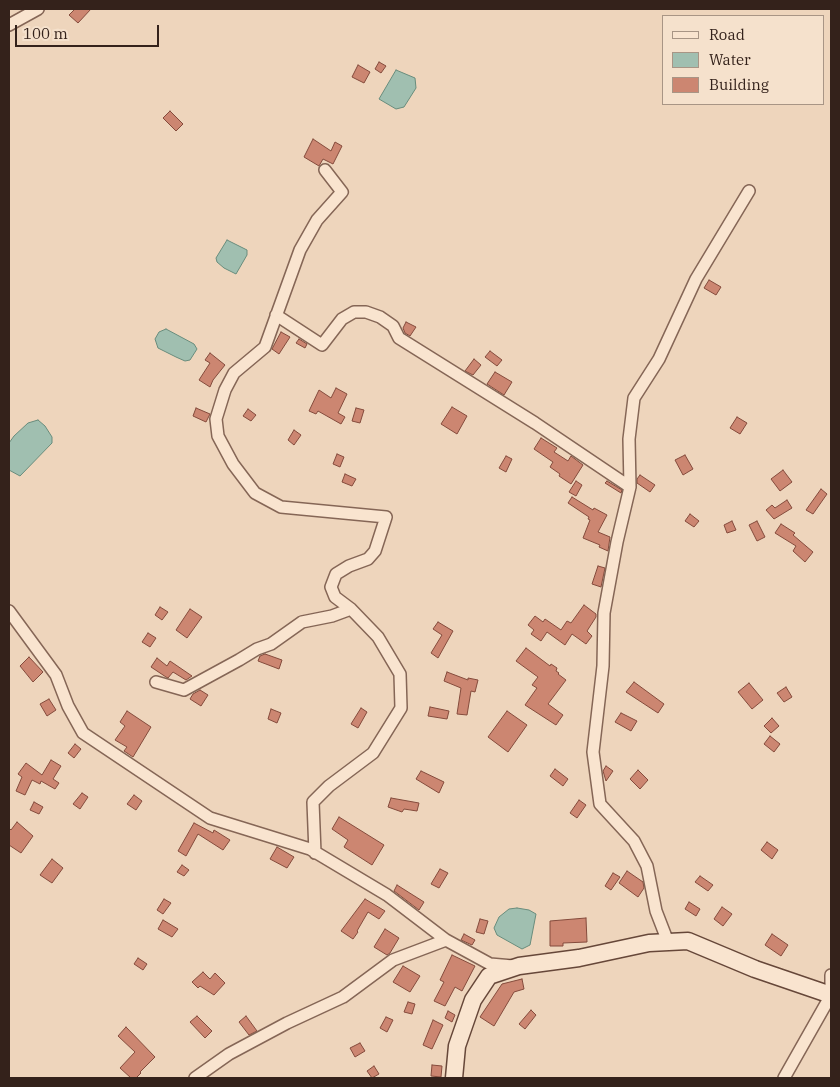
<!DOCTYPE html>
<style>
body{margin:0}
#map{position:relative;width:840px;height:1087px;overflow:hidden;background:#eed5bc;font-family:"IBM Plex Serif",serif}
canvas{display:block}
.frame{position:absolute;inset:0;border:10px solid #34221b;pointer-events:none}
.legend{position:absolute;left:662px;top:15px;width:162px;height:90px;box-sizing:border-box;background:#f5e1cc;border:1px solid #a89585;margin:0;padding:6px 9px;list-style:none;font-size:15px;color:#34221b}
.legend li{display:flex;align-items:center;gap:10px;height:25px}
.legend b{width:25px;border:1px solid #a89585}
.scale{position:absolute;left:15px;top:25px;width:144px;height:22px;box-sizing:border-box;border:2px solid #34221b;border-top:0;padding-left:6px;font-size:15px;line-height:18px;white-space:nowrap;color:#34221b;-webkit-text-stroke:4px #f5e1cc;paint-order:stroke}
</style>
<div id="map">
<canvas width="840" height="1087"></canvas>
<div class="frame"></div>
<ul class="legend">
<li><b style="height:6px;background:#f9e4cf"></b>Road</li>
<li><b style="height:14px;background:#a0bfb0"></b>Water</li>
<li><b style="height:14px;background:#cc8671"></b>Building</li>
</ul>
<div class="scale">100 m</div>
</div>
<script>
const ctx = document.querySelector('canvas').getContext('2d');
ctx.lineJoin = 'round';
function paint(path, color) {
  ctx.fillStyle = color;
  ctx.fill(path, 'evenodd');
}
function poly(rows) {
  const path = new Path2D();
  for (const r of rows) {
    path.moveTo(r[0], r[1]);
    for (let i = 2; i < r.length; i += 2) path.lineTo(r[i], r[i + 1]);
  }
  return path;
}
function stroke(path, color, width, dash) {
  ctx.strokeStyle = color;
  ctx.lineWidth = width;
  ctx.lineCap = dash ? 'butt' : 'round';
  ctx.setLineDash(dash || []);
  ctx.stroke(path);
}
const water = poly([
 [396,70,415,78,416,88,404,107,396,109,379,99,396,70],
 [227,240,247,250,247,255,236,274,224,268,217,262,216,258,227,240],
 [166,329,194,344,197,349,190,360,185,361,176,357,158,348,155,339,159,332,166,329],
 [38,420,45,426,52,437,52,443,20,476,9,470,9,443,14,436,28,423,38,420],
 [517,908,529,910,536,914,530,945,522,949,497,935,494,928,499,917,509,909,517,908]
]);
const building = poly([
 [75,9,91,9,78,23,69,15,75,9],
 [379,62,386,66,381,73,375,69,379,62],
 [358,65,370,72,364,83,352,77,358,65],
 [170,111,183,124,176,131,163,118,170,111],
 [313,139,331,151,335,142,342,146,333,164,323,159,319,166,304,157,313,139],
 [709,280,721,287,716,295,704,288,709,280],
 [406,322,416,327,410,336,405,333,403,328,406,322],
 [281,332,290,337,279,354,272,349,281,332],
 [299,339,307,344,305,348,296,343,299,339],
 [490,351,502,360,497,366,485,357,490,351],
 [210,353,225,365,213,380,210,387,199,380,210,363,205,360,210,353],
 [474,359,481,365,473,375,465,371,474,359],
 [495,372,512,382,504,395,487,384,495,372],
 [336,388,347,394,338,413,345,417,341,424,318,411,316,414,309,411,319,390,331,398,336,388],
 [452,407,467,416,457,434,441,424,452,407],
 [196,408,210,414,206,422,193,416,196,408],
 [356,408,364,410,360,423,352,421,356,408],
 [248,409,256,415,251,421,243,416,248,409],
 [737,417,747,423,740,434,730,428,737,417],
 [294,430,301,435,294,445,288,440,294,430],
 [541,438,557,448,554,452,568,461,571,456,583,465,571,484,559,476,560,474,550,467,553,462,534,449,541,438],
 [337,454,344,457,340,467,333,464,337,454],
 [685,455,693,469,683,475,675,460,685,455],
 [506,456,512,459,506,472,499,468,506,456],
 [783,470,792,482,780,491,771,479,783,470],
 [345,474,356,479,352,486,342,482,345,474],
 [640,475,655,485,650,492,637,483,637,479,640,475],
 [576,481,582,485,576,496,569,492,576,481],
 [607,481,622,490,621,493,605,483,607,481],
 [821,489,827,494,813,514,806,510,821,489],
 [572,497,593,510,594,508,607,515,598,532,610,537,608,551,599,547,600,545,583,538,590,520,588,519,589,517,568,503,572,497],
 [787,500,792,508,774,519,766,510,772,505,775,508,787,500],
 [690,514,699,521,694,527,685,521,690,514],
 [732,521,736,530,727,533,724,525,732,521],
 [757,521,765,537,757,541,749,525,757,521],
 [781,524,795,533,793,535,813,552,805,562,793,551,796,546,775,533,781,524],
 [598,566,605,568,601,587,592,584,598,566],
 [584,605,596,614,596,617,587,631,592,636,586,644,572,634,565,645,547,632,541,641,531,634,534,630,528,625,535,616,543,622,545,619,561,630,567,621,571,623,584,605],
 [160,607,168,612,162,620,155,615,160,607],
 [190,609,202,617,187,638,176,630,190,609],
 [438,622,453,631,438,658,431,653,442,635,433,629,438,622],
 [148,633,156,638,150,647,142,642,148,633],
 [526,648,550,666,551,664,557,668,556,671,559,673,558,674,566,680,548,704,563,715,556,725,525,705,537,688,532,685,538,677,516,661,526,648],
 [265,654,282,660,279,669,258,661,260,656,265,654],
 [29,657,43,672,33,682,20,666,29,657],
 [157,658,167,666,170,661,192,676,186,680,173,672,168,678,166,677,151,667,157,658],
 [447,672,468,680,468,678,478,680,475,692,471,691,467,715,457,714,461,688,444,681,447,672],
 [634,682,664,704,658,713,626,692,634,682],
 [749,683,763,700,752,709,738,692,749,683],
 [786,687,792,697,784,702,777,693,786,687],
 [200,690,208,695,201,706,190,699,193,694,200,690],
 [49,699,56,710,47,716,40,704,49,699],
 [430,707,449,711,447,719,428,716,430,707],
 [361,708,367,712,358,728,351,724,361,708],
 [271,709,281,713,277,723,268,719,271,709],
 [127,711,151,727,133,757,124,751,127,747,115,740,125,726,120,722,127,711],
 [507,711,527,725,508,752,488,737,507,711],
 [621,713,637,721,631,731,615,722,621,713],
 [772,718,779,726,771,733,764,726,772,718],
 [770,736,780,744,774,752,764,744,770,736],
 [75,744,81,749,74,758,68,753,75,744],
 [51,760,61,766,53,779,59,783,55,789,41,781,40,784,32,780,25,795,16,791,22,777,18,774,26,763,42,775,51,760],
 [606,766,613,771,606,781,603,771,606,766],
 [555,769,568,779,563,786,550,776,555,769],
 [638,770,648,780,640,789,630,779,638,770],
 [421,771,444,782,439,793,416,779,421,771],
 [82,793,88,797,80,809,73,804,82,793],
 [134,795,142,801,136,810,127,804,134,795],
 [391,798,419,803,417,811,404,809,402,812,388,807,391,798],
 [579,800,586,805,577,818,570,813,579,800],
 [34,802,43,807,39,814,30,810,34,802],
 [339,817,384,845,372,865,344,847,348,840,332,829,339,817],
 [17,822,33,836,21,853,9,845,9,828,11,830,17,822],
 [194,823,213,833,214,830,230,840,223,850,198,834,186,856,178,851,194,823],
 [767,842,778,850,772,859,761,850,767,842],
 [277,847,294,857,287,868,270,859,277,847],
 [52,859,63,868,52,883,40,875,52,859],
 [182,865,189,870,184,876,177,872,182,865],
 [440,869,448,873,439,888,431,884,440,869],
 [627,871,643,882,644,888,638,897,619,883,627,871],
 [613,873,620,877,611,890,605,886,613,873],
 [700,876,713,885,708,891,695,882,700,876],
 [397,885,424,902,419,910,394,891,397,885],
 [164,899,171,903,163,914,157,910,164,899],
 [365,899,385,911,379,919,368,912,357,931,358,932,353,939,341,931,365,899],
 [689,902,700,909,696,916,685,909,689,902],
 [722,907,732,914,723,926,714,919,722,907],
 [586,918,587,942,563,943,563,946,550,946,550,921,586,918],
 [480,919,488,921,484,934,476,932,480,919],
 [163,920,178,929,172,937,158,929,163,920],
 [385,929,399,938,390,953,387,955,374,947,385,929],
 [464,934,475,940,472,945,461,940,464,934],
 [772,934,788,945,781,956,765,945,772,934],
 [452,955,475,966,462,991,455,987,445,1006,434,1001,444,982,440,980,452,955],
 [138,958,147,964,143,970,134,964,138,958],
 [403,966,420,976,410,992,393,982,403,966],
 [203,972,210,979,215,973,225,983,214,995,200,986,198,988,192,982,203,972],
 [522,979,524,989,514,992,494,1026,480,1017,502,984,522,979],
 [408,1002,415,1004,412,1014,404,1012,408,1002],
 [531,1010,536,1015,525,1029,519,1024,531,1010],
 [448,1011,455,1015,452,1022,445,1018,448,1011],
 [197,1016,212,1031,205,1038,190,1022,197,1016],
 [246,1016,257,1031,249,1035,239,1022,246,1016],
 [386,1017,393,1020,387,1032,380,1028,386,1017],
 [433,1020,443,1025,432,1049,423,1045,433,1020],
 [126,1027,155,1057,140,1072,141,1073,136,1078,131,1078,120,1068,135,1052,118,1036,126,1027],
 [360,1043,365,1051,355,1057,350,1048,360,1043],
 [432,1065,442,1066,441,1077,431,1076,432,1065],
 [374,1066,379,1074,372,1078,367,1071,374,1066]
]);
const street = poly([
 [9,25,38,9],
 [276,315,322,345,342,319,354,312,366,312,380,317,393,326,399,338,535,423,630,487],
 [9,611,56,675,68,706,83,733,210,818,310,849,387,895,446,940,490,964,513,966],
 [156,682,184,690,239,660,257,649,271,644,302,622,332,616,351,609],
 [315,853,313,802,329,786,373,753,401,708,400,674,378,637,351,609,335,597,331,587,336,574,349,566,368,559,375,551,386,517,281,507,255,493,233,464,218,436,216,419,225,390,234,373,265,347,300,250,317,220,342,192,325,170],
 [668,942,656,911,647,866,634,841,600,804,593,752,603,666,604,613,617,542,630,487,629,439,634,398,659,359,696,279,749,191],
 [195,1078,229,1054,287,1023,343,997,393,960,446,940],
 [784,1078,831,995,831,975]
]);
const secondary = poly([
 [454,1078,457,1046,473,1000,489,976,519,966,579,958,649,943,688,941,755,969,831,995]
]);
paint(water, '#a0bfb0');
stroke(water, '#688c7c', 1);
paint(building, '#cc8671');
stroke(building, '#844b3c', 1);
stroke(street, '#856656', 14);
stroke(secondary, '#664739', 19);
stroke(street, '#f9e4cf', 11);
stroke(secondary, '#f9e4cf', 16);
</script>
